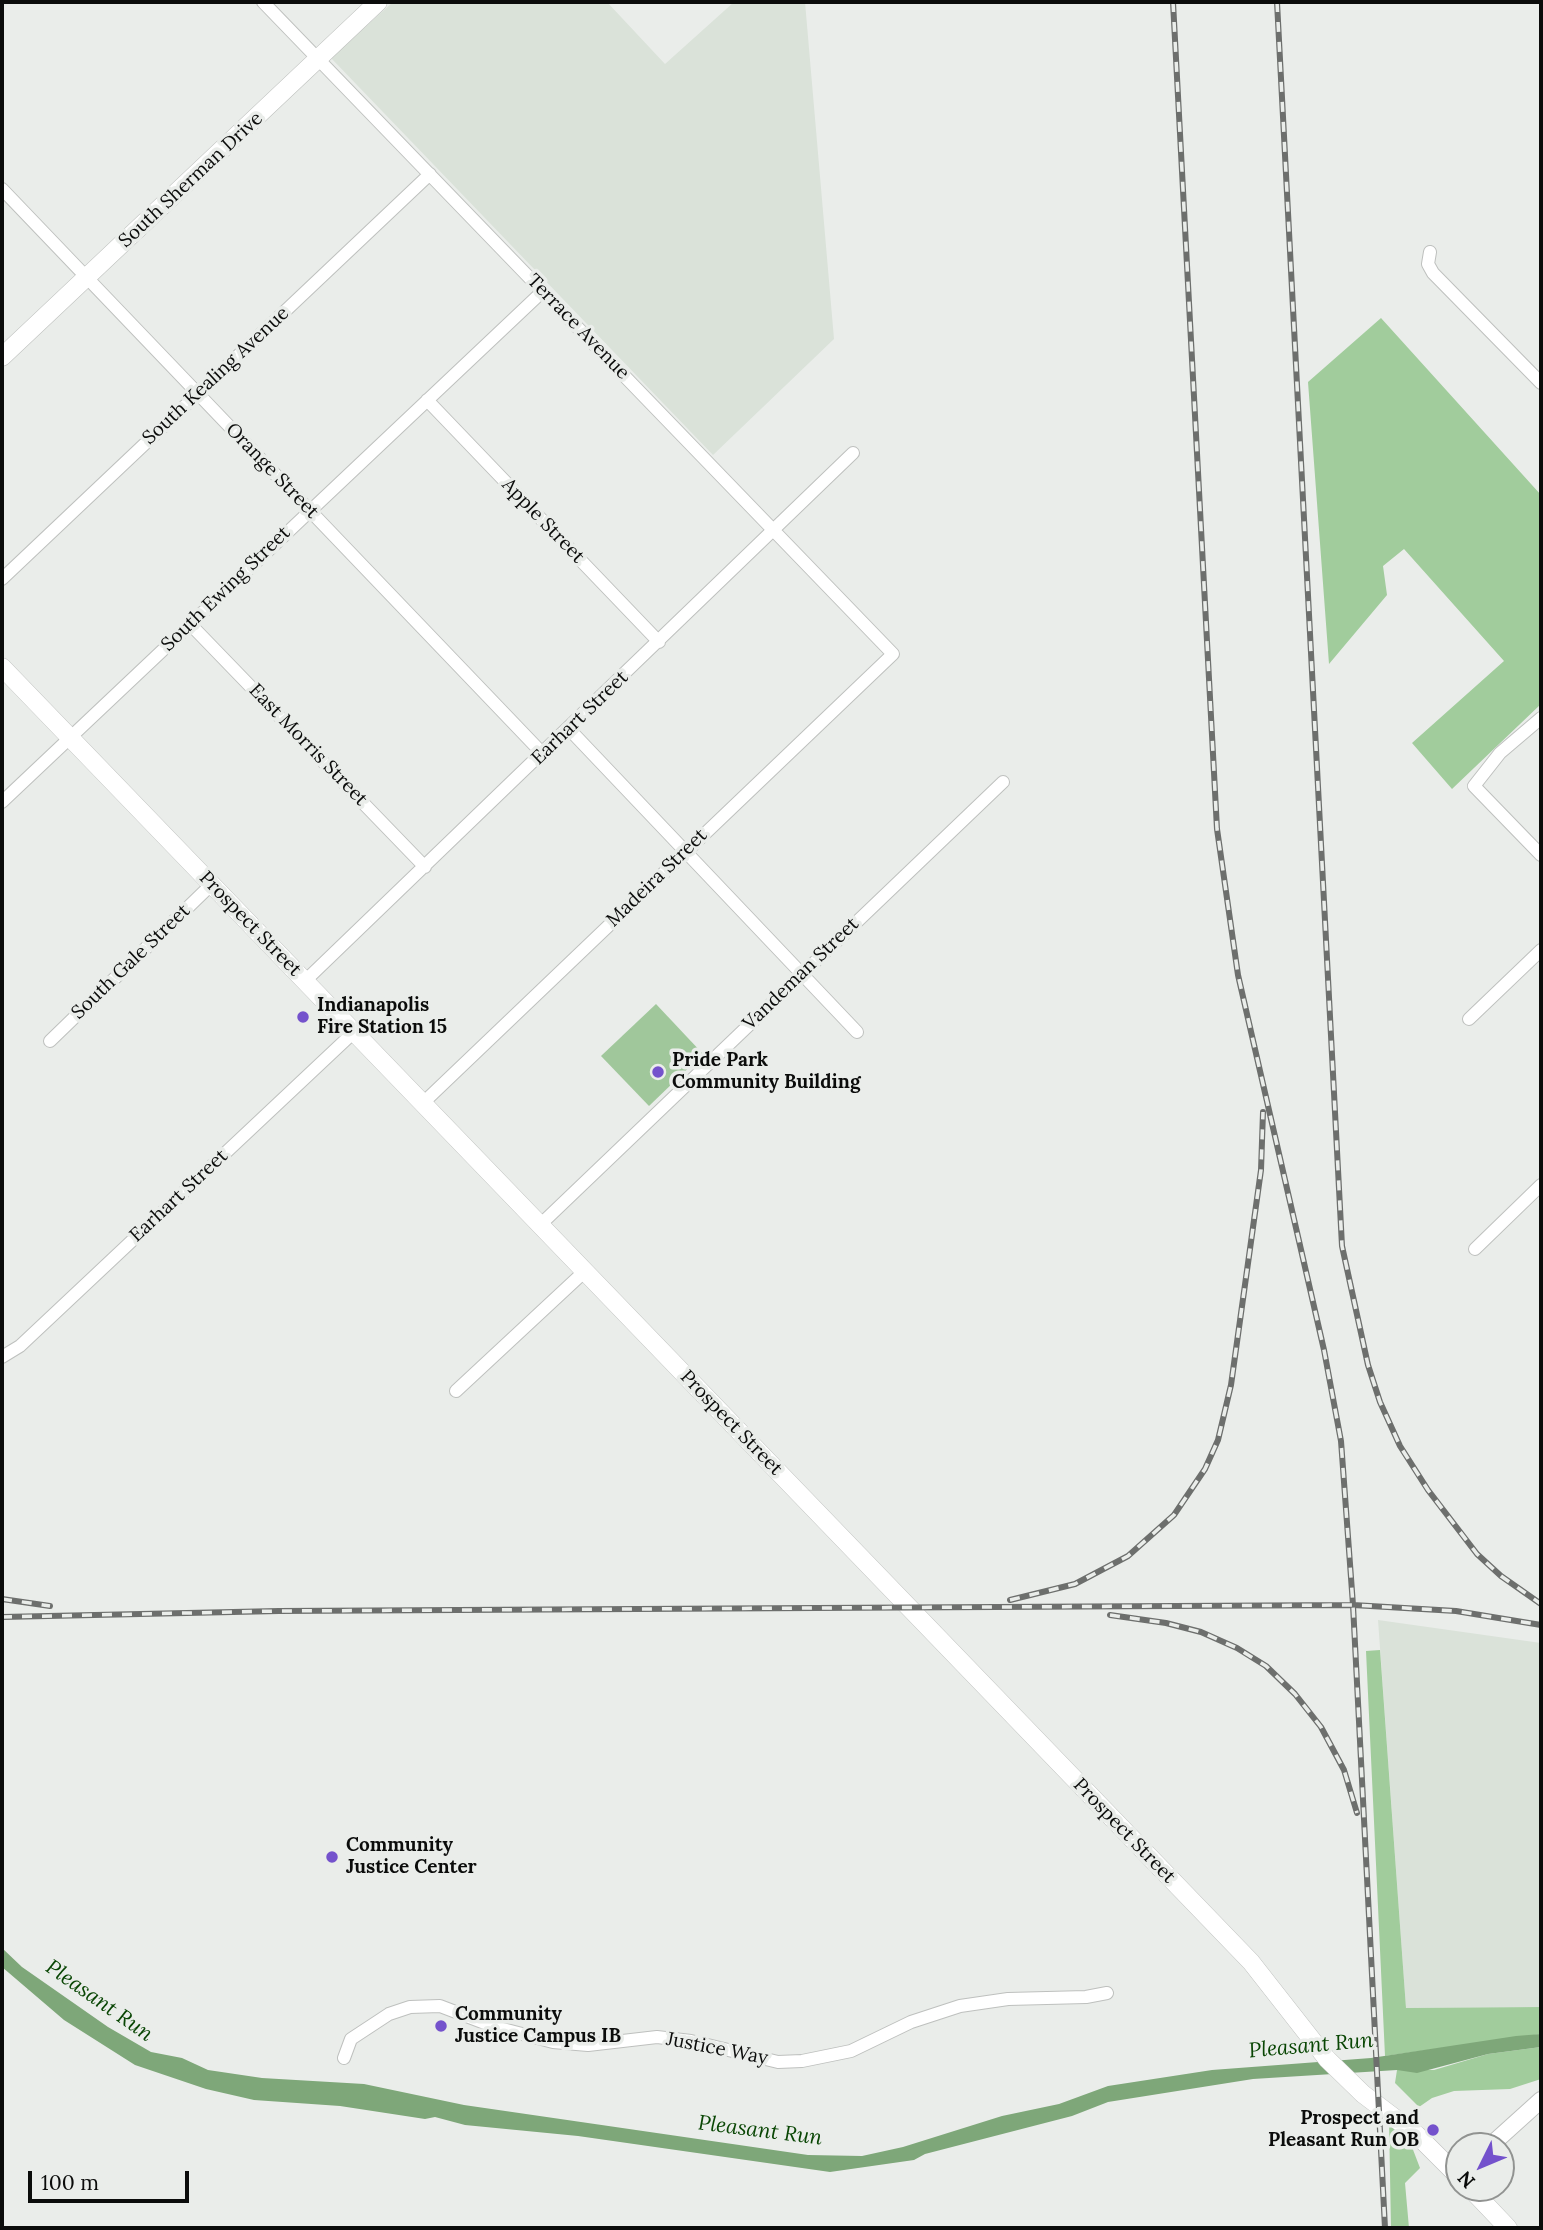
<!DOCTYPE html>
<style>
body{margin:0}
#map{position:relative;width:1543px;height:2230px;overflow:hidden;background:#eaedea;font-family:Lora,serif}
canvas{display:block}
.frame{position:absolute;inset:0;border:4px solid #0b0c0b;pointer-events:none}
.north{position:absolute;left:1445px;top:2132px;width:70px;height:70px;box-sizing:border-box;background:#eaedea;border:2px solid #919391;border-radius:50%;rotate:227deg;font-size:19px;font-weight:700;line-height:28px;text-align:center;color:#0b0c0b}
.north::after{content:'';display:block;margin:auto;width:24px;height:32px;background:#7452cc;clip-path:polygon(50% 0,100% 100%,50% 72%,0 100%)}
.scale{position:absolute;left:28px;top:2171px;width:161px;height:32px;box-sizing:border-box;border:4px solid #0b0c0b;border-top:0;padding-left:9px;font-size:21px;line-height:24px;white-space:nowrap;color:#0b0c0b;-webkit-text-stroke:5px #eaedea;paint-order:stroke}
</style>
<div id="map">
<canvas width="1543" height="2230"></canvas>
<div class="frame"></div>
<div class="north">N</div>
<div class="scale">100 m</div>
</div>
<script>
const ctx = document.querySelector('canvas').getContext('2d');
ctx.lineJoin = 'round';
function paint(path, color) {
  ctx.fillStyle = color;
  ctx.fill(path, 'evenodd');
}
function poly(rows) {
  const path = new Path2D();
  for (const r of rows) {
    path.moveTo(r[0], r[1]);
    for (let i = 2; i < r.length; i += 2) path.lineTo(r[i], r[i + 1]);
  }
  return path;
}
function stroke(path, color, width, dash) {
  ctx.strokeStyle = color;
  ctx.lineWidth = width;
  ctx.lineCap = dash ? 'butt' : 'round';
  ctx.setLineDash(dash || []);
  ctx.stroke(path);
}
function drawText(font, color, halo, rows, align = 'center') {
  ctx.font = font + ' Lora,serif';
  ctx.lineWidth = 7;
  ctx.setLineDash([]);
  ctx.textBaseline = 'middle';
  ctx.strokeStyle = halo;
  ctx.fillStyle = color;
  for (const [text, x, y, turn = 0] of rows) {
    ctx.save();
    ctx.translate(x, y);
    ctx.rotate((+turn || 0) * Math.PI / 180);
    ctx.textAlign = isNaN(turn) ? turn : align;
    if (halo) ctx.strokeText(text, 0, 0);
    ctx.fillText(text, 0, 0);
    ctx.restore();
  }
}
const built = poly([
 [393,2,607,2,665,64,734,2,805,2,834,339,713,455,331,58],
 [1378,1620,1541,1643,1541,2007,1406,2008]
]);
const green = poly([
 [656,1004,703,1054,649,1106,601,1056]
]);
const forest = poly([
 [1381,318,1541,495,1541,704,1452,789,1412,743,1504,661,1404,549,1383,566,1387,595,1329,664,1308,382],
 [1380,1650,1406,2008,1541,2007,1541,2034,1385,2056,1366,1651],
 [1541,2047,1541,2079,1510,2089,1454,2091,1432,2098,1419,2107,1395,2083,1397,2070,1434,2070,1488,2054],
 [1389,2120,1407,2134,1420,2168,1405,2183,1409,2228,1391,2228]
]);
const water = poly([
 [2,1948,22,1967,108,2027,151,2052,182,2058,208,2070,262,2078,364,2084,464,2105,808,2155,862,2156,903,2147,1002,2116,1059,2104,1108,2086,1212,2070,1371,2058,1516,2036,1541,2034,1541,2047,1488,2054,1417,2073,1397,2070,1253,2079,1108,2102,1072,2116,925,2154,914,2160,830,2172,578,2136,465,2125,435,2117,425,2119,340,2106,254,2100,206,2089,135,2065,64,2020,2,1967]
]);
const minor = poly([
 [263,2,893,654,423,1103],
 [2,189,543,754],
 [1430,252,1428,264,1433,273,1541,383],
 [427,400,659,642],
 [2,579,430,174],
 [190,624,425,867],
 [1541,718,1500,753,1474,786,1541,855],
 [569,729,857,1032],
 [2,802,543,291],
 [305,981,853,453],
 [1469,1019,1541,950],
 [50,1041,212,884],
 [540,1225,1003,782],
 [1475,1249,1541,1185],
 [2,1357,20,1346,354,1032],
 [456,1391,585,1271],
 [344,2058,351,2039,389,2014,410,2007,440,2006,495,2027,553,2042,588,2045,657,2037,691,2041,778,2062,802,2061,851,2051,911,2022,960,2006,1008,1999,1086,1997,1107,1993]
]);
const tertiary = poly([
 [1490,2146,1541,2100]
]);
const secondary = poly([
 [2,357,378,2],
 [2,667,1251,1962,1327,2059,1363,2094,1417,2135,1459,2177],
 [1470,2188,1508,2228]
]);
const rail = poly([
 [1173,2,1217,829,1238,975,1324,1350,1341,1441,1353,1605,1385,2228],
 [1277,2,1342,1246,1368,1365,1380,1402,1400,1446,1428,1490,1477,1554,1501,1576,1541,1604],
 [2,1599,50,1606],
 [1010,1600,1075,1584,1128,1556,1174,1515,1205,1469,1218,1440,1231,1385,1261,1170,1263,1112],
 [1110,1615,1166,1623,1201,1632,1237,1648,1266,1666,1295,1694,1321,1727,1344,1770,1357,1813],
 [2,1617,279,1611,1353,1605,1456,1611,1541,1625]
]);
const markers = [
 [303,1017,7,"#7452cc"],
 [658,1072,7,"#7452cc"],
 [332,1857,7,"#7452cc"],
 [441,2026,7,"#7452cc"],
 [1433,2130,7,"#7452cc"]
];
const streetNames = [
 ["South Sherman Drive",191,180,-43],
 ["Terrace Avenue",578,327,46],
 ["South Kealing Avenue",216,376,-43],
 ["Orange Street",272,471,46],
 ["Apple Street",543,521,46],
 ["South Ewing Street",226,589,-44],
 ["Earhart Street",580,718,-44],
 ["East Morris Street",308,745,46],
 ["Madeira Street",657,878,-44],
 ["Prospect Street",250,924,46],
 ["South Gale Street",131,962,-44],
 ["Vandeman Street",801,974,-44],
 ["Earhart Street",179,1196,-43],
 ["Prospect Street",731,1423,46],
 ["Prospect Street",1124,1831,46],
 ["Justice Way",717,2049,11]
];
const poiNames = [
 ["Indianapolis",317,1006],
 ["Fire Station 15",317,1028],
 ["Pride Park",672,1061],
 ["Community Building",672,1083],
 ["Community",346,1846],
 ["Justice Center",346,1868],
 ["Community",455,2015],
 ["Justice Campus IB",455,2037],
 ["Prospect and",1419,2119,"right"],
 ["Pleasant Run OB",1419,2141,"right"]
];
const waterNames = [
 ["Pleasant Run",99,2001,35],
 ["Pleasant Run",1311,2046,-5],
 ["Pleasant Run",760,2131,7]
];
paint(built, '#dae2d9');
paint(green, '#a0c79b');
paint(forest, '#a1cc9c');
paint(water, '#7ea779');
stroke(minor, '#bec0be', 14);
stroke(tertiary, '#bec0be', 18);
stroke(secondary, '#bec0be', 19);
stroke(minor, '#fff', 12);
stroke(tertiary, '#fff', 16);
stroke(secondary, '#fff', 18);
stroke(rail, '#6d6f6d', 6);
stroke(rail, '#eaedea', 3.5, [10]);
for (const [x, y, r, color] of markers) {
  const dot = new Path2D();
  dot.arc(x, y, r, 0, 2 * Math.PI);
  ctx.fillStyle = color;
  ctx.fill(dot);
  stroke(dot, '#eaedea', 2.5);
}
drawText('19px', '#0b0c0b', '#eaedea', streetNames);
drawText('bold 19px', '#0b0c0b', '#eaedea', poiNames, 'left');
drawText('italic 21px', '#094604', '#eaedea', waterNames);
</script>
